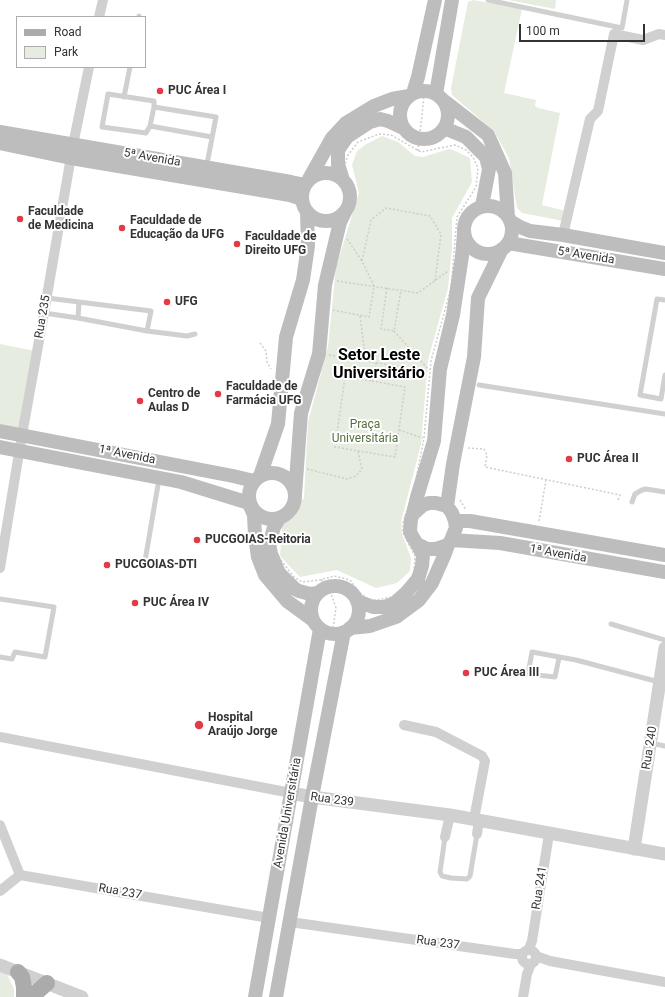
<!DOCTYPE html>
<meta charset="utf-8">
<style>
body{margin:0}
#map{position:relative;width:665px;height:997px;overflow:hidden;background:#fff;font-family:Roboto,sans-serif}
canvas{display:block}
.legend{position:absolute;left:16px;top:16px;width:130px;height:52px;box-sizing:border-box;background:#fff;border:1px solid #adadad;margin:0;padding:5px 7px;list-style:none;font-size:12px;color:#333}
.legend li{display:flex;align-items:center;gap:8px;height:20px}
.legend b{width:20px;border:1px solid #adadad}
.scale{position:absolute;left:519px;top:24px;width:126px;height:18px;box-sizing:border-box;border:2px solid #333;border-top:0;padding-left:5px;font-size:12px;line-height:14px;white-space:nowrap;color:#333;-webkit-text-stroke:3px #fff;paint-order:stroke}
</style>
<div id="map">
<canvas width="665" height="997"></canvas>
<ul class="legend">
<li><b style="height:5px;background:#ababab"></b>Road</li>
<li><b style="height:11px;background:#e6ecdf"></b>Park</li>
</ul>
<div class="scale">100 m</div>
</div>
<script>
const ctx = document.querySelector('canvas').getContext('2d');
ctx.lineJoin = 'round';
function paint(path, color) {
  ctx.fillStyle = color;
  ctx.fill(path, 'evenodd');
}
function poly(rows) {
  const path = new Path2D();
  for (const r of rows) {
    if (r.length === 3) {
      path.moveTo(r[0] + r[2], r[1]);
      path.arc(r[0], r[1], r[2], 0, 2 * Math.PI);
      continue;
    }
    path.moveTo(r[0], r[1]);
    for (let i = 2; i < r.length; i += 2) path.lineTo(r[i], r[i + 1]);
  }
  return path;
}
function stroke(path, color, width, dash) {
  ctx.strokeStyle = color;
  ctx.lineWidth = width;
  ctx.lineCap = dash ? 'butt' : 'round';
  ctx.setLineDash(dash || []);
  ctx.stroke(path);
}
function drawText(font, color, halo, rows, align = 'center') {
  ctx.font = font + ' Roboto,sans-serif';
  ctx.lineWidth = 4;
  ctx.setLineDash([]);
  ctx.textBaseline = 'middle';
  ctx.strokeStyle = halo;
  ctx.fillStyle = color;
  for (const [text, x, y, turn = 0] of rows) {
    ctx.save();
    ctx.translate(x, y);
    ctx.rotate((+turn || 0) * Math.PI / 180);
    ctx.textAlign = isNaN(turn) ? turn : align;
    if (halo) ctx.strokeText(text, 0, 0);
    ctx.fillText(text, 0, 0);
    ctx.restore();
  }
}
const green = poly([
 [473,0,522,9,504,93,536,100,535,106,538,108,560,113,542,205,566,211,564,221,522,213,517,208,509,158,494,131,452,95,451,88,468,2],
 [508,0,556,0,555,9],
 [382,136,398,142,415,156,423,157,449,149,453,150,470,158,472,182,452,218,452,248,448,288,428,360,421,444,401,522,402,534,411,558,410,571,397,583,376,588,337,570,300,577,280,556,282,527,304,498,308,422,328,347,336,267,359,193,352,165,357,151,365,145],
 [0,344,35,351,19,428,0,425],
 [0,971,7,974,14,989,14,997,0,997]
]);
const path = poly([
 [379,134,391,135,421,152,455,145,466,150,473,157,478,168,476,187,457,217,451,288,431,361,424,438,415,484,403,523,403,533,415,556,414,572,405,586,391,597,377,600,368,599,360,593,350,580,343,578,334,576,320,580,302,582,294,577,277,555,276,545,276,532,281,523,294,508,301,498,305,423,325,339,326,318,331,280,354,195,344,167,348,155,358,142,379,134],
 [418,151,424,96],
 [347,239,362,261],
 [337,281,418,293,448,271],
 [387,288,381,329,394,331,401,290],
 [333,310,369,317,374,286,362,261,371,220,386,208,430,216,441,234,435,281],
 [360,316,366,361],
 [394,331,429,370],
 [260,343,266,351,267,362,271,369],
 [329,355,428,371],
 [372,381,405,387,395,457,335,447,345,377,372,381,376,363],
 [399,430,423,438],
 [468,448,484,449,487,455,485,467,620,495,618,500],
 [307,469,347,479,356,476,362,469,358,451],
 [460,500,466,510],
 [539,521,546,480],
 [321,580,327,582,336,608,333,628]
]);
const service = poly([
 [488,0,622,28,627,0],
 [139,17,139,16],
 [124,97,130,67],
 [150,126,146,133,102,127,108,94,154,101,154,107],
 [206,166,208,159,216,117,154,107,150,126,212,137],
 [47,298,151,311,147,331],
 [665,300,657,299,640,395,661,399,665,375],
 [44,313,78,318,147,331,187,336,195,334],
 [78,318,79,302],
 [479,385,665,414],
 [632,502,635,494,642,490,646,489,665,492],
 [145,561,159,479],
 [0,599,54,607,45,657,15,652,12,659,0,657],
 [611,624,665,640],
 [559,658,555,677,528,674,532,652,576,660,659,682],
 [651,743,665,746],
 [445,837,440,872,442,876,451,878,467,879,470,876,477,834]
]);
const minor = poly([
 [99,17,103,0],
 [563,235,590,119,598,111,614,34,643,40,659,34,665,35],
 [0,568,22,435,44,313,73,145,89,67],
 [404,725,436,732,482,756,485,761,474,819],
 [0,737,291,793],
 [0,825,20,875],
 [477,834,479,820],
 [445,837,450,815],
 [20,875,269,918],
 [0,891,20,875],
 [290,922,515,954,522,954],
 [529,949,532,941,549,834],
 [529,957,7],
 [536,956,550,961,665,982],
 [523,997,527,974,531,964]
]);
const tertiary = poly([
 [291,793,312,797,450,815,665,854],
 [634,849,665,648],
 [0,965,82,997]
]);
const secondary = poly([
 [424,115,24],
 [413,93,418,77,435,0],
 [436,94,452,0],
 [443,100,488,135,505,173,508,217],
 [444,128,466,137,486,157,489,169,482,206],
 [0,132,291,182,305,185],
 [0,143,71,158,290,195,302,199],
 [326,197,24],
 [309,179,332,138,346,123,374,106,392,99,409,96],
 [343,180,338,164,338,150,347,137,370,122,380,119,388,121,403,128],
 [488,230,24],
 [510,221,520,227,530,231,563,235,665,253],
 [508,243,665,269],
 [0,431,233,476,254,481],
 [0,447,181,482,249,503],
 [272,496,23],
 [260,476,278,424,286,337,303,280,308,246,307,212],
 [295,494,301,413,319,354,325,285,340,222,345,212],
 [429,503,436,503,447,506,452,513,455,521,456,528,451,540,448,545,436,549,427,549,417,544,412,536,410,531,411,519,413,514,423,505,429,503],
 [250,506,254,515,255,536,258,557,265,575,287,601,313,620],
 [447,506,453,464,474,357,478,298,502,249],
 [413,514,417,497,434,441,440,369,453,315,462,256,464,233],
 [279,519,274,527,269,545,271,554,279,573,295,589,299,591,310,594,318,593],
 [455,521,470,521,665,555],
 [451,540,500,543,665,572],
 [335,610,24],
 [357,601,373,607,384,607,395,603,405,594,418,579,422,566,423,555,417,544],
 [350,628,370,626,396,617,419,600,432,583,444,556,448,545],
 [255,997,320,629],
 [276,997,312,797,344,632]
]);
const primary = poly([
 [18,972,22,977,24,987,24,997],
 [34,997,37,992,47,983]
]);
const markers = [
 [160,91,4,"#e63946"],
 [20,219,4,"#e63946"],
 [122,228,4,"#e63946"],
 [237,244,4,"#e63946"],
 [167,302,4,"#e63946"],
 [218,394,4,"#e63946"],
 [140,401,4,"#e63946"],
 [569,459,4,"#e63946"],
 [197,540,4,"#e63946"],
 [107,565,4,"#e63946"],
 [135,603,4,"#e63946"],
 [466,673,4,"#e63946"],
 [199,725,5,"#e63946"]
];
const poiNames = [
 ["PUC Área I",168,91],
 ["Faculdade",28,212],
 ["de Medicina",28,226],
 ["Faculdade de",130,221],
 ["Educação da UFG",130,235],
 ["Faculdade de",245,237],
 ["Direito UFG",245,251],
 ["UFG",175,302],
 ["Faculdade de",226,387],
 ["Farmácia UFG",226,401],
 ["Centro de",148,394],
 ["Aulas D",148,408],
 ["PUC Área II",577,459],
 ["PUCGOIAS-Reitoria",205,540],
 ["PUCGOIAS-DTI",115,565],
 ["PUC Área IV",143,603],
 ["PUC Área III",474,673],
 ["Hospital",208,718],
 ["Araújo Jorge",208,732]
];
const streetNames = [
 ["5ª Avenida",152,158,10],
 ["5ª Avenida",586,256,9],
 ["Rua 235",43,317,-80],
 ["1ª Avenida",127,455,11],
 ["1ª Avenida",558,554,10],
 ["Rua 240",650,748,-81],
 ["Rua 239",332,800,8],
 ["Avenida Universitária",288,813,-80],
 ["Rua 241",540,888,-81],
 ["Rua 237",120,892,10],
 ["Rua 237",438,943,8]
];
const parkNames = [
 ["Praça",365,425],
 ["Universitária",365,439]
];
const districtNames = [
 ["Setor Leste",379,356],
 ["Universitário",379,374]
];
paint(green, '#e6ecdf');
stroke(path, '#cdcdcd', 1.5, [2, 2]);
stroke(service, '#d0d0d0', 5);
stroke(minor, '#d0d0d0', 10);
stroke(tertiary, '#d0d0d0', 13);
stroke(secondary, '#bdbdbd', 14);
stroke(primary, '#ababab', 16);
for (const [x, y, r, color] of markers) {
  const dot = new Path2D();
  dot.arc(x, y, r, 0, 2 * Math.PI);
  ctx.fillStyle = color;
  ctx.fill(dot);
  stroke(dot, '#fff', 1.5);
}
drawText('bold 12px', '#333', '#fff', poiNames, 'left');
drawText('12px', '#333', '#fff', streetNames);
drawText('12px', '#56703f', '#fff', parkNames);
drawText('bold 16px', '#000', '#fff', districtNames);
</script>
